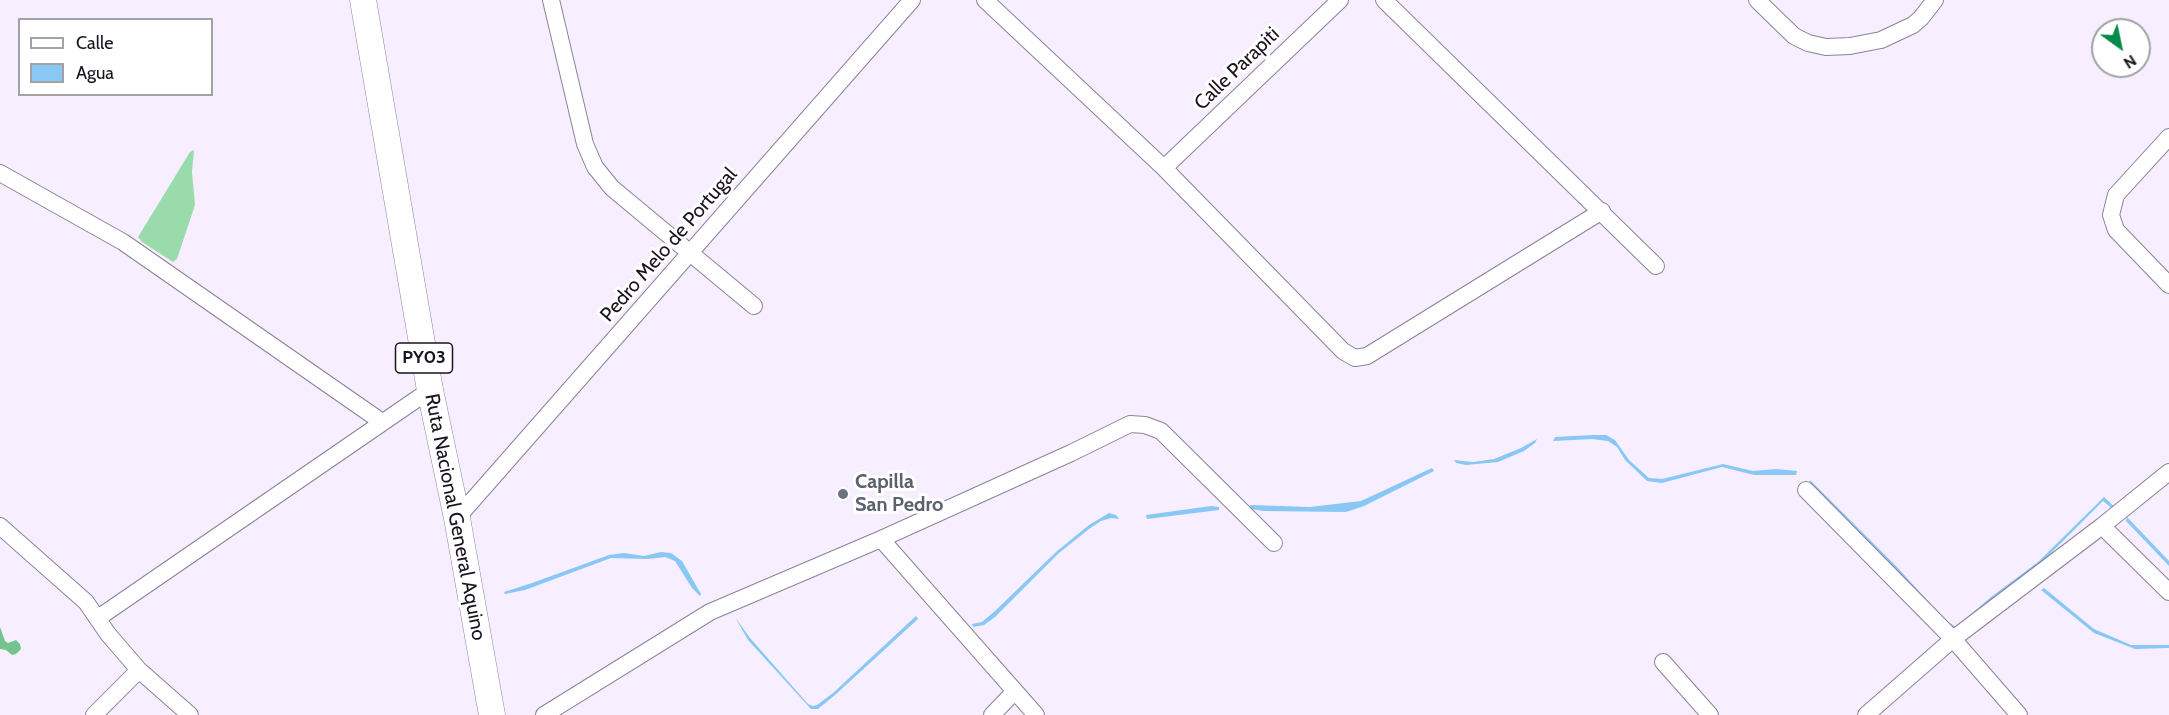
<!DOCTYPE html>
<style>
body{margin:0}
#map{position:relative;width:2169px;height:715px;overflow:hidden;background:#f7efff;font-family:Cabin,sans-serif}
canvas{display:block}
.legend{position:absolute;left:18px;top:18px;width:195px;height:78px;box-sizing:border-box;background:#fff;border:2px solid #a3a1a4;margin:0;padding:8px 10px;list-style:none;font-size:18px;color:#18131c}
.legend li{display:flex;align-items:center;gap:12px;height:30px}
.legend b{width:30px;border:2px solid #a3a1a4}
.north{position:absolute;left:2091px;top:18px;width:60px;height:60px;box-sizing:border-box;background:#fff;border:2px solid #a3a1a4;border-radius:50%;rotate:147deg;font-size:16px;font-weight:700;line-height:24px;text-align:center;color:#18131c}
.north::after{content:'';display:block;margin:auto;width:21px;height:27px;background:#008b48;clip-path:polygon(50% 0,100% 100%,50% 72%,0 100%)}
</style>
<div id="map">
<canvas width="2169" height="715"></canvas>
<ul class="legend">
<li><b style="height:8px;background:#fff"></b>Calle</li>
<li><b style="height:16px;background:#89c7f5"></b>Agua</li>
</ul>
<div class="north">N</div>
</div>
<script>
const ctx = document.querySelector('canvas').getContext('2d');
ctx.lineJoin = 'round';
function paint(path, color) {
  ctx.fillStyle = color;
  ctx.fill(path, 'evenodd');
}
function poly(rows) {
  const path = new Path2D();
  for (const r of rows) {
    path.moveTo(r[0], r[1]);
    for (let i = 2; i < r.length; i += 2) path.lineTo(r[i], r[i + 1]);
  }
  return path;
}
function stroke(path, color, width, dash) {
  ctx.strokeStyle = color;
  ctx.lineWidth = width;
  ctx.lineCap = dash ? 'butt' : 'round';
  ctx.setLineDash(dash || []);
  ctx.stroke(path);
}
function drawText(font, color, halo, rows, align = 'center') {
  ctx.font = font + ' Cabin,sans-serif';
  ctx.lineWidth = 6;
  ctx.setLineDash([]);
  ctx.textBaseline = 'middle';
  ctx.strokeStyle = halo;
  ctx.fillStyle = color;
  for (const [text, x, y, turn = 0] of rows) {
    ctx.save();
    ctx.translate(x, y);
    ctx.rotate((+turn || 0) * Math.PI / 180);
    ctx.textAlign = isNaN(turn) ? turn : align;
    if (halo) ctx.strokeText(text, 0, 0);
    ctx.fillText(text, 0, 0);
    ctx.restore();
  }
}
const green = poly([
 [194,150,192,172,195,205,177,259,173,262,142,242,138,237,190,152]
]);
const forest = poly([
 [0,627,5,641,8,643,16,640,20,644,21,649,16,654,12,655,6,650,0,649]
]);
const water = poly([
 [1593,435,1606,435,1615,440,1629,460,1649,478,1662,479,1723,464,1753,471,1776,469,1797,471,1796,475,1754,475,1722,467,1662,483,1647,481,1625,460,1617,447,1608,441,1592,439,1553,441,1555,437],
 [1537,439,1535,443,1524,451,1498,462,1466,465,1456,463,1454,460,1473,462,1494,459,1521,448],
 [1432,468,1434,471,1364,506,1346,512,1264,511,1251,509,1250,505,1310,507,1361,501],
 [1810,480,1897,567,1946,621,1956,627,1991,597,2038,562,2104,497,2117,509,2115,511,2103,501,2040,564,1955,631,1809,483],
 [1211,506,1219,507,1219,510,1147,519,1146,515],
 [1109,513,1116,515,1119,519,1111,518,1101,521,1089,529,1059,553,995,617,984,625,973,627,972,624,982,622,996,610,1056,552,1089,525],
 [2127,517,2169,561,2169,566,2126,521],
 [661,552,671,553,682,561,701,594,700,596,692,588,675,561,665,557,648,559,611,558,525,590,505,594,504,592,532,583,609,555,624,553,644,556],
 [2044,588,2094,629,2131,645,2169,645,2169,648,2135,649,2094,633,2041,590],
 [916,616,918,619,835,695,818,709,811,709,748,640,735,617,750,638,808,704,813,706,817,705,833,693]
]);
const minor = poly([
 [551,0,585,144,595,167,612,188,754,306],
 [985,0,1164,168,1343,351,1355,358,1367,356,1602,211],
 [1384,0,1656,266],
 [1757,0,1794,36,1808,43,1826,47,1850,46,1881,40,1913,25,1921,18,1935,0],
 [2169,137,2116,195,2111,215,2116,230,2169,285],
 [1164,168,1340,0],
 [0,173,123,242,382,422],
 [1806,490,1953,639,2019,715],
 [457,518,912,0],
 [0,526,86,602,108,634,139,670,190,715],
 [2102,526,2169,592],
 [881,539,1036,715],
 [98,618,430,390],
 [1663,662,1710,715],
 [94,715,139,670],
 [544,715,710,612,881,539,1071,453,1130,424,1145,425,1161,431,1274,543],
 [992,715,1015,691],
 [1866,715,1953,639,2102,526,2169,472]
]);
const highway = poly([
 [363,0,430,390,457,518,492,715]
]);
const markers = [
 [843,494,6,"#6b7280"]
];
const shields = [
 [424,358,57]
];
const shieldNames = [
 ["PY03",424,358]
];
const streetNames = [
 ["Calle Parapiti",1237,69,-44],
 ["Pedro Melo de Portugal",669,245,-49],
 ["Ruta Nacional General Aquino",455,517,79]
];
const worshipNames = [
 ["Capilla",855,482],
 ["San Pedro",855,505]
];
paint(green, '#9adbac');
paint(forest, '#73c58d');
paint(water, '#89c7f5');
stroke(minor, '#8d8198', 18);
stroke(highway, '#8d8198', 27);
stroke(minor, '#fff', 16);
stroke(highway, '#fff', 26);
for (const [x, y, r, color] of markers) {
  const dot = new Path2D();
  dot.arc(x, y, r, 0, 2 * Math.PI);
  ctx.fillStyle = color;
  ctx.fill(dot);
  stroke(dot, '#fff', 2);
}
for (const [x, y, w] of shields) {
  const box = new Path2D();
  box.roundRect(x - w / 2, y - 15, w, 30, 4.5);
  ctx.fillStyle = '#fff';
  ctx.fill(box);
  stroke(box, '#18131c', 1.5);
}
drawText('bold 18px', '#18131c', null, shieldNames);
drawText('20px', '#18131c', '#fff', streetNames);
drawText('bold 20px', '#5b616d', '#fff', worshipNames, 'left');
</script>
